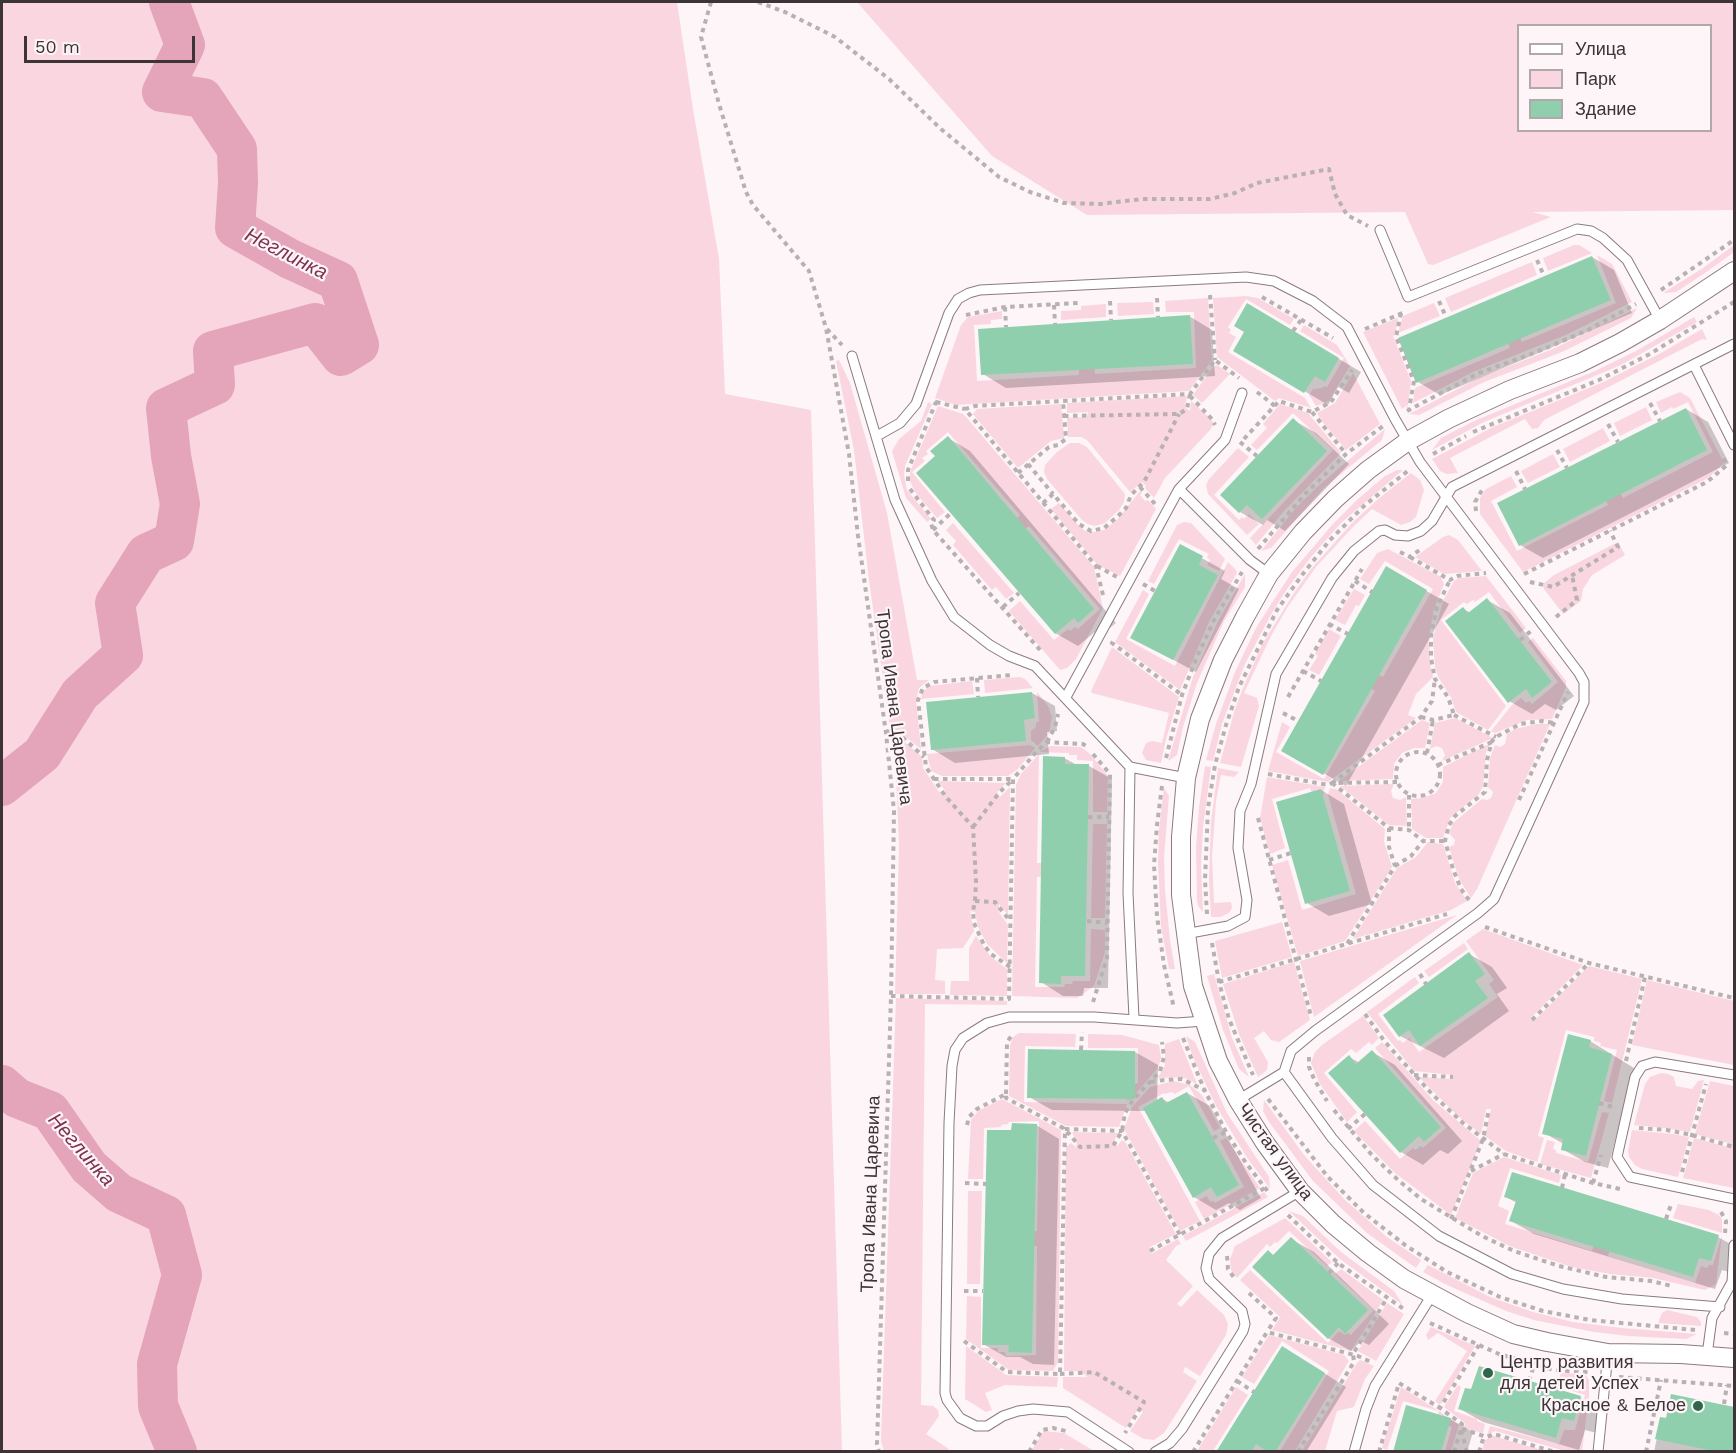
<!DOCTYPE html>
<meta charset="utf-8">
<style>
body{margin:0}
#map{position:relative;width:1736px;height:1453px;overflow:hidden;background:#fdf5f7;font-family:"Work Sans",sans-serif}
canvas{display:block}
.frame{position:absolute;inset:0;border:3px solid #3c3436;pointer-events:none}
.legend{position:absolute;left:1517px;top:24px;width:195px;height:108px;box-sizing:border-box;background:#fdf5f7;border:2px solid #b0a8aa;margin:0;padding:8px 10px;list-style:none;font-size:18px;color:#3c3436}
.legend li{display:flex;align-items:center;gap:12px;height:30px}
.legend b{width:30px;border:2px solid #b0a8aa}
.scale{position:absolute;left:24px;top:36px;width:171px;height:27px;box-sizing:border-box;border:3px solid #3c3436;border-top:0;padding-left:8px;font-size:18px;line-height:21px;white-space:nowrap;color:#3c3436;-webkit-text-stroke:4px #fdf5f7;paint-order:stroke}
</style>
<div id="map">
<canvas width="1736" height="1453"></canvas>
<div class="frame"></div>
<ul class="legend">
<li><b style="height:8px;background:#fff"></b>Улица</li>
<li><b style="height:16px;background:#fad6e1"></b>Парк</li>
<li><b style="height:16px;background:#90cfad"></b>Здание</li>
</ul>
<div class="scale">50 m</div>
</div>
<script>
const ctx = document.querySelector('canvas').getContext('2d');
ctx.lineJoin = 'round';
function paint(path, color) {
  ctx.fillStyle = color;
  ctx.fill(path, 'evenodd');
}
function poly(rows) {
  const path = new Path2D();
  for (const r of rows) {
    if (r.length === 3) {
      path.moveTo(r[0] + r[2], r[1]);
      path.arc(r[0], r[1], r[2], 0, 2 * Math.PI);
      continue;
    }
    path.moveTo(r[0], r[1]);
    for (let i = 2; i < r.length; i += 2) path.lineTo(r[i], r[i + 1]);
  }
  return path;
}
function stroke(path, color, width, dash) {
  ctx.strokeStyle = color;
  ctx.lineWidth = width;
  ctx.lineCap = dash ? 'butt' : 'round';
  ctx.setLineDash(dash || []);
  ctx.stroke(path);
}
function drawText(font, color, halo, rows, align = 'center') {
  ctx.font = font + ' "Work Sans",sans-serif';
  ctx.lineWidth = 4.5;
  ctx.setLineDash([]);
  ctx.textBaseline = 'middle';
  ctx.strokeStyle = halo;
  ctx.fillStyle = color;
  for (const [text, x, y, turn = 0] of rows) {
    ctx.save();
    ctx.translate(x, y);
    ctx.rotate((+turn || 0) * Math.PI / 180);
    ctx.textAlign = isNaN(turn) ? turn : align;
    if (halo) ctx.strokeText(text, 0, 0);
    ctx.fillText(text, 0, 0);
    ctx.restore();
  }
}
const green = poly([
 [2,2,677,2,693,109,719,259,725,394,811,410,842,1451,2,1451],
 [857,2,1734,2,1734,210,1532,212,1551,217,1433,265,1428,264,1405,212,1087,215,992,156],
 [1518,26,1710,26,1710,130,1518,130],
 [1574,245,1579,245,1592,253,1548,271,1543,258],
 [1734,245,1734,252,1705,273,1676,292,1663,293,1703,268],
 [1597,255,1612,264,1632,302,1568,334,1473,372,1413,403,1415,388,1510,348,1504,333,1516,328,1522,342,1616,303],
 [1532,262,1537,275,1451,312,1445,298],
 [1246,296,1258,298,1294,319,1290,325,1246,299,1228,327,1231,330,1229,333,1236,337,1228,352,1305,398,1311,408,1279,398,1275,401,1217,357,1213,298],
 [1208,298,1212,360,1189,391,956,405,935,398,961,325,968,317,1002,311,1002,319,991,320,991,324,974,325,977,381,1079,375,1079,363,1094,361,1095,374,1196,368,1194,312,1166,312,1165,301],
 [1153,302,1154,314,1118,316,1117,303],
 [1434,303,1440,316,1398,333,1403,316],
 [1106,304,1106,317,1061,320,1061,311,1081,310,1081,306],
 [1637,308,1631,318,1562,352,1484,382,1419,415,1409,414,1479,378,1555,348],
 [1694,317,1697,322,1621,365,1484,422,1432,450,1441,438,1474,421,1595,371,1636,351],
 [1398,318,1395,335,1393,336,1411,381,1408,405,1402,409,1363,332],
 [1304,325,1337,345,1350,366,1329,401,1316,406,1309,395,1313,389,1322,388,1324,386,1327,387,1344,358,1300,331],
 [1702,329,1707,340,1702,339,1544,420,1538,428,1532,429,1525,419,1450,458,1458,473,1447,474,1440,471,1432,459,1493,427,1601,383,1661,353],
 [839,360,850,383,887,513,917,680,929,680,919,688,916,700,921,749,898,731,890,728,869,580,854,450,836,361],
 [1217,365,1230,374,1202,403,1193,395,1213,367],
 [1353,373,1380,424,1346,450,1321,420,1317,413,1335,403],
 [1680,392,1690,398,1724,463,1708,478,1523,572,1480,514,1480,498,1486,489,1511,476,1517,487,1491,501,1517,551,1608,505,1603,494,1617,487,1623,498,1713,452,1688,402,1673,409,1672,407,1661,413,1656,402],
 [1187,396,1185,407,1190,411,1191,401,1211,419,1213,423,1211,429,1165,478,1154,498,1145,488,1146,486,1142,482,1130,492,1087,440,1081,437,1068,437,1067,418,1087,417,1088,412,1067,413,1067,403],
 [928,402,932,404,905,466,904,475,907,490,931,519,927,522,906,498,892,451,899,439,921,421],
 [1061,404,1064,438,1051,441,1018,468,973,414,977,409],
 [1280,404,1308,413,1341,453,1285,510,1256,545,1250,538,1333,450,1293,413,1257,450,1251,445,1267,428,1263,424],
 [938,406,963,414,966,417,1094,567,1103,608,1076,659,1067,668,1060,670,1009,611,1020,601,1054,640,1068,629,1070,631,1075,627,1078,629,1100,609,1029,526,1020,533,1011,524,1020,515,948,432,926,451,928,454,922,458,925,461,912,472,945,512,937,518,915,492,910,481,910,472],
 [1646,407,1652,420,1620,436,1614,423],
 [1603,428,1610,441,1570,462,1563,449],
 [1385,429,1382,440,1324,488,1271,548,1261,551,1295,509,1318,486],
 [1070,443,1079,443,1087,447,1125,494,1124,502,1119,510,1105,523,1095,526,1088,524,1082,520,1047,479,1044,472,1045,465,1057,452],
 [1238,448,1249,457,1214,495,1239,520,1242,517,1244,519,1249,514,1259,524,1247,535,1208,494,1206,485,1209,479],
 [1553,454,1560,467,1528,483,1521,471],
 [1397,470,1403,470,1341,523,1311,557,1287,589,1273,611,1245,664,1222,724,1213,761,1206,760,1216,724,1235,672,1256,628,1275,598,1292,572,1332,525,1358,499,1385,476],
 [1411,473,1420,480,1424,490,1416,517,1410,522,1401,525,1372,509,1353,527,1316,567,1287,608,1271,636,1244,693,1257,698,1259,706,1241,767,1220,763,1235,709,1245,683,1263,643,1294,593,1311,569,1352,523,1378,499],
 [1140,491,1142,493,1140,495,1145,501,1148,500,1156,509,1120,576,1098,565,1051,509,1059,503,1078,525,1085,531,1095,532,1104,530,1117,520],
 [1184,522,1191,523,1225,559,1219,571,1207,565,1210,560,1207,557,1209,554,1179,539,1154,584,1148,581,1177,525],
 [953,523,1014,593,1006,599,996,587,992,590,953,545,956,541,946,530],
 [1449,535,1458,540,1482,571,1444,574,1415,557,1443,537],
 [1618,542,1625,555,1592,575,1583,589,1581,601,1563,614,1544,589,1543,584,1554,575],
 [1388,549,1441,577,1444,584,1434,609,1429,636,1430,664,1433,677,1416,694,1408,715,1416,718,1328,782,1268,771,1282,722,1290,727,1276,752,1324,779,1375,691,1366,685,1374,672,1383,677,1433,589,1385,561,1369,584,1360,579,1377,553],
 [1228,562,1236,570,1237,573,1209,622,1180,690,1115,642,1143,590,1149,594,1126,639,1175,666],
 [1245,574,1245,587,1224,621,1197,683,1183,727,1177,755,1168,761,1193,677,1218,621],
 [1486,576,1526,628,1520,633,1489,592,1475,602,1473,600,1467,604,1464,602,1441,620,1506,706,1488,730,1456,712,1451,697,1438,677,1435,667,1433,638,1443,601,1454,581,1459,578],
 [1354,589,1365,595,1359,606,1356,605,1345,625,1335,620],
 [1329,629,1341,636,1319,675,1309,670,1318,656,1315,654],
 [1533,638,1566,681,1566,687,1552,719,1527,720,1495,733,1491,731,1512,705,1521,698,1526,703,1529,701,1532,704,1558,682,1528,642],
 [1112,647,1179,697,1166,739,1161,763,1146,760,1142,753,1146,743,1152,741,1162,743,1169,713,1092,693,1091,691],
 [1020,677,1025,679,1033,688,985,693,984,680],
 [972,681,974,694,921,699,922,693,929,686],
 [1037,692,1048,706,1052,717,1049,733,1038,746,1031,740,1031,731,1036,727,1036,722,1039,722],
 [1455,718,1493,738,1442,761,1445,755,1442,748,1436,746,1430,749,1435,723],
 [1422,720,1430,723,1425,748,1414,748,1402,753,1394,764,1393,779,1339,781],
 [1537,724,1550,724,1477,889,1471,898,1459,879,1449,847,1454,845,1455,840,1449,833,1453,823,1482,799,1487,800,1491,798,1493,792,1488,787,1490,758,1495,745,1500,747,1505,744,1507,734,1515,729],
 [891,735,899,737,922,757,923,768,939,792,946,792,938,781,1006,783,997,792,1000,797,1010,787,1008,915,999,904,999,912,1008,925,1007,963,987,944,978,927,975,912,970,911,974,931,963,948,937,949,935,980,945,981,945,994,895,994,899,845,896,776],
 [1489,744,1486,752,1483,786,1479,794,1450,818,1443,838,1426,838,1412,829,1411,799,1423,798,1436,793,1443,782,1443,767],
 [1030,745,1035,748,1018,769,1008,776,942,776,931,771,927,754],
 [1051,746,1081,747,1090,754,1108,776,1107,812,1093,812,1093,761,1077,760,1077,755,1069,755,1069,753,1039,752],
 [1039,754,1037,863,1047,863,1046,876,1037,877,1035,987,1064,987,1065,984,1072,984,1073,981,1090,981,1091,929,1105,930,1105,952,1094,986,1077,998,1012,996,1016,785,1021,774],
 [1205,766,1211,767,1203,827,1201,866,1203,912,1198,906,1197,901,1196,847,1199,808],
 [1218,768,1239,772,1234,777,1221,775,1216,801,1212,857,1214,903,1231,902,1232,908,1229,913,1220,917,1211,917,1209,879,1211,822],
 [1267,777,1325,787,1323,796,1314,798,1310,788,1272,799,1285,848,1270,854,1260,818],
 [1394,784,1391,791,1393,798,1400,800,1406,797,1407,826,1389,825,1340,786],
 [1164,788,1169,796,1164,857,1165,890,1170,940,1175,969,1169,969,1161,926,1158,863,1159,829],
 [1330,788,1336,789,1385,829,1384,842,1392,867,1345,941,1298,956,1272,865,1288,860,1302,910,1356,894,1328,795],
 [1093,824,1107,824,1105,918,1091,918],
 [1428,842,1443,844,1455,883,1467,901,1451,910,1353,939,1397,868,1416,857],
 [1457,915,1314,1017,1300,961],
 [1282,922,1292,957,1222,978,1215,941],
 [1483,929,1583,965,1530,1019,1534,1021,1589,966,1642,979,1612,1103,1604,1101,1617,1050,1600,1046,1601,1043,1594,1041,1594,1037,1566,1030,1538,1136,1544,1138,1537,1162,1506,1151,1485,1136,1491,1109,1486,1109,1481,1134,1459,1117,1419,1077,1452,1079,1453,1075,1414,1071,1367,1012,1415,977,1419,983,1378,1014,1398,1041,1400,1040,1403,1043,1409,1038,1419,1052,1498,997,1489,984,1494,980,1466,941],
 [976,936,990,956,1007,969,1007,996,950,995,951,981,969,981,969,948],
 [1464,943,1468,949,1429,977,1424,971],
 [1294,962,1310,1020,1279,1042,1271,1040,1264,1031,1254,1038,1268,1062,1267,1070,1258,1077,1239,1034,1223,984],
 [1214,974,1232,1038,1249,1077,1239,1069,1223,1030,1207,976],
 [1647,980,1734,1001,1734,1065,1632,1045],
 [896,998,1007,1001,1007,1005,925,1004,921,1405,933,1406,938,1410,939,1416,926,1434,949,1449,945,1451,884,1451,881,1441],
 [1363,1016,1379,1038,1372,1045,1369,1042,1356,1053,1351,1049,1324,1073,1357,1112,1347,1122,1320,1084,1311,1063,1315,1052,1322,1045],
 [1019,1033,1076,1034,1075,1047,1025,1046,1024,1102,1127,1104,1119,1127,1066,1126,1009,1096,1010,1045,1013,1037],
 [1088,1034,1122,1035,1159,1045,1161,1058,1158,1068,1130,1100,1127,1100,1128,1087,1138,1083,1138,1048,1088,1048],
 [1186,1036,1195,1042,1227,1113,1269,1177,1270,1189,1246,1156,1215,1104,1193,1057],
 [1179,1039,1197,1084,1183,1077,1158,1078,1165,1065,1165,1044],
 [1382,1042,1433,1100,1481,1141,1451,1215,1395,1173,1354,1131,1365,1121,1400,1159,1413,1148,1415,1150,1421,1146,1423,1148,1446,1128,1375,1048],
 [1661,1073,1668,1074,1674,1077,1676,1086,1692,1089,1698,1081,1704,1080,1690,1132,1665,1128,1634,1125,1645,1084,1650,1077],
 [1173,1081,1190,1085,1202,1095,1220,1128,1214,1131,1189,1086,1175,1094,1171,1092,1165,1094,1164,1093,1138,1107,1200,1221,1180,1231,1124,1129,1132,1107,1150,1087],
 [1710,1081,1734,1086,1734,1188,1683,1178,1694,1138,1728,1147,1732,1144,1695,1134],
 [1002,1099,1061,1130,1058,1362,1053,1371,1009,1370,966,1339,967,1296,981,1297,981,1348,998,1348,998,1352,1005,1352,1006,1356,1036,1355,1037,1246,1027,1245,1028,1232,1037,1231,1039,1121,1009,1122,1008,1124,1001,1125,1001,1127,984,1128,983,1179,968,1179,971,1120,978,1111],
 [1264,1100,1304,1155,1344,1199,1387,1237,1421,1260,1416,1268,1367,1233,1313,1181,1269,1122,1263,1111],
 [1602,1112,1609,1113,1591,1178,1540,1164,1547,1140,1555,1142,1553,1149,1556,1150,1556,1153,1588,1162],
 [1632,1130,1673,1134,1689,1137,1678,1177,1642,1169,1635,1165,1629,1157,1628,1151],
 [1072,1132,1118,1133,1114,1141,1117,1146,1122,1140,1125,1142,1176,1234,1150,1247,1151,1254,1178,1239,1181,1244,1176,1246,1166,1260,1193,1286,1177,1304,1181,1307,1197,1290,1224,1315,1228,1324,1226,1335,1200,1376,1185,1367,1183,1372,1197,1381,1164,1433,1154,1440,1144,1439,1130,1431,1143,1412,1138,1409,1126,1428,1063,1388,1063,1377,1088,1377,1079,1371,1064,1371,1066,1147,1071,1143,1077,1148,1076,1140],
 [1226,1138,1260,1188,1204,1219,1195,1202,1207,1196,1210,1202,1213,1201,1215,1203,1244,1187,1220,1141],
 [1504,1157,1561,1175,1559,1183,1510,1168,1498,1206,1509,1211,1505,1224,1592,1251,1597,1236,1613,1239,1608,1256,1695,1283,1701,1266,1707,1268,1709,1265,1713,1265,1722,1235,1716,1284,1705,1290,1653,1278,1610,1274,1572,1267,1512,1247,1455,1218,1473,1173],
 [968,1191,982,1191,980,1284,967,1284],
 [1264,1192,1268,1197,1186,1241,1183,1236],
 [1678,1204,1709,1210,1719,1215,1722,1219,1722,1233,1673,1218],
 [1289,1211,1303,1216,1341,1252,1394,1291,1403,1305,1340,1259],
 [1285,1218,1332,1262,1327,1266,1289,1231,1277,1243,1275,1242,1270,1247,1267,1244,1237,1278,1231,1270,1230,1259,1235,1246],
 [1428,1265,1490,1297,1533,1312,1573,1322,1622,1328,1697,1334,1686,1339,1628,1336,1594,1332,1534,1320,1506,1311,1447,1285,1423,1272],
 [1341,1269,1383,1300,1351,1351,1272,1330,1280,1317,1240,1280,1250,1270,1328,1343,1339,1331,1345,1335,1348,1333,1351,1335,1374,1310,1335,1274],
 [1387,1303,1404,1314,1376,1361,1358,1351],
 [1667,1310,1697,1317,1701,1322,1701,1326,1658,1323,1662,1313],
 [1431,1327,1475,1346,1440,1405,1435,1401,1467,1351,1438,1333,1428,1340,1426,1335],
 [1269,1335,1344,1355,1349,1361,1295,1451,1280,1451,1329,1371,1282,1341,1254,1384,1242,1377],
 [966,1346,1006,1375,1058,1377,1057,1387,1005,1385,985,1393,992,1410,986,1412,965,1399],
 [1360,1360,1374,1366,1365,1379,1354,1407,1337,1411,1325,1451,1302,1451,1357,1363],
 [1561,1373,1585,1374,1589,1380,1589,1396,1582,1451,1565,1451,1495,1431,1487,1435,1490,1426,1559,1444,1564,1430,1575,1430,1585,1395,1566,1389,1567,1385,1558,1382],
 [1458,1385,1461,1387,1454,1411,1477,1419,1477,1421,1485,1424,1483,1433,1464,1428,1465,1423,1444,1407],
 [1236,1387,1248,1395,1213,1451,1197,1451],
 [1401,1387,1439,1411,1459,1425,1451,1451,1445,1451,1452,1427,1436,1422,1439,1411,1403,1401,1387,1450,1382,1448],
 [1044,1431,1064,1433,1094,1451,1068,1451,1061,1448,1058,1451,1031,1451],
 [1493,1436,1545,1451,1482,1451,1485,1440]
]);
const shadow = poly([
 [1592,257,1614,270,1632,313,1440,395,1418,382],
 [1248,305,1361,372,1349,393,1338,387,1328,405,1235,350,1246,332],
 [1189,316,1212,330,1215,376,1006,388,983,374],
 [1686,409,1708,422,1729,463,1543,558,1520,545],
 [1293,420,1316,433,1349,464,1285,531,1267,520,1263,525,1240,512,1222,495],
 [948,438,970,451,1116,623,1101,635,1096,631,1078,646,1055,633,937,456],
 [1180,546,1225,571,1221,579,1239,589,1196,672,1155,650],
 [1387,568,1449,604,1346,786,1283,750],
 [1487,600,1510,613,1574,696,1556,710,1545,704,1532,714,1509,701,1463,609,1471,613],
 [1032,693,1055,706,1057,731,1047,732,1049,754,955,763,932,749],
 [1064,758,1077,765,1089,766,1112,779,1108,988,1084,988,1083,996,1063,996,1041,982],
 [1321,790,1344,804,1372,904,1329,916,1307,903],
 [1469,954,1492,967,1507,988,1497,994,1509,1011,1444,1058,1400,1036],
 [1590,1041,1634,1068,1608,1168,1585,1162,1562,1149,1564,1144,1544,1133],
 [1135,1052,1158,1065,1157,1102,1162,1099,1170,1103,1187,1093,1210,1106,1261,1198,1240,1210,1229,1203,1216,1210,1194,1197,1147,1111,1052,1110,1029,1097],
 [1372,1052,1395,1065,1462,1141,1448,1154,1440,1150,1423,1165,1401,1152,1349,1057,1360,1063],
 [1036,1125,1059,1139,1054,1365,1033,1364,1020,1357,1006,1357,983,1344,1013,1132],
 [1506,1197,1718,1237,1734,1246,1733,1273,1722,1270,1715,1289,1534,1234,1511,1221,1517,1203],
 [1291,1239,1314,1252,1389,1324,1369,1345,1361,1341,1351,1351,1328,1338,1268,1252,1275,1256],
 [1305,1361,1346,1387,1306,1452,1218,1452],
 [1480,1368,1581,1398,1604,1411,1597,1433,1585,1430,1579,1450,1483,1422,1460,1409,1472,1391],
 [1672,1395,1734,1408,1734,1452,1654,1452,1661,1418,1667,1420],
 [1450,1419,1473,1432,1467,1452,1394,1452]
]);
const river = poly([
 [2,786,42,754,80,694,123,655,115,603,146,554,174,541,180,504,171,456,166,408,215,385,213,351,315,323,341,356,359,345,338,281,290,259,235,228,238,183,237,149,203,98,162,92,185,45,169,2],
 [2,1085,17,1098,50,1111,89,1167,119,1193,166,1215,182,1275,157,1364,158,1406,177,1452]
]);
const building = poly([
 [1592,256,1611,300,1416,383,1398,338],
 [1247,303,1339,358,1325,382,1315,376,1304,393,1233,351,1244,332,1234,326],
 [1190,315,1193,364,981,375,978,329],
 [1686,408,1707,450,1519,546,1497,503],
 [1293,418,1327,451,1262,519,1247,505,1239,513,1220,495],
 [948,436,1094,609,1078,623,1074,618,1055,634,916,473,935,456,930,451],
 [1180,544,1203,556,1199,565,1218,575,1173,660,1130,638],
 [1386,566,1427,590,1323,775,1281,751],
 [1487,598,1552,682,1532,698,1526,689,1508,703,1445,621,1463,607,1468,613],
 [1032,692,1035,718,1024,720,1026,741,931,750,926,702],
 [1043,756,1065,757,1065,764,1089,764,1085,976,1061,976,1061,984,1039,983],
 [1321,789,1350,891,1305,904,1276,802],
 [1469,952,1485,974,1475,981,1488,998,1420,1046,1409,1030,1399,1037,1383,1015],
 [1568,1034,1591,1040,1589,1047,1612,1054,1586,1156,1561,1150,1563,1139,1542,1134],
 [1028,1049,1135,1051,1135,1099,1027,1098],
 [1372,1050,1441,1127,1424,1142,1419,1136,1400,1153,1328,1073,1349,1055,1356,1064],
 [1187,1092,1239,1185,1217,1197,1211,1187,1193,1198,1143,1108,1162,1097,1166,1103],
 [1012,1123,1037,1124,1032,1353,1008,1352,1009,1345,982,1345,987,1130,1011,1130],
 [1512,1172,1719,1235,1711,1261,1699,1258,1693,1277,1509,1221,1516,1201,1504,1197],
 [1291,1237,1368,1310,1345,1334,1339,1327,1328,1339,1252,1267,1268,1250,1273,1255],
 [1282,1346,1325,1373,1275,1452,1268,1452,1256,1444,1251,1452,1216,1452],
 [1479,1366,1581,1396,1574,1421,1562,1418,1556,1438,1458,1409,1465,1388,1471,1389],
 [1671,1394,1734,1407,1734,1452,1718,1452,1655,1439,1660,1417,1666,1418],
 [1406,1405,1451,1418,1441,1452,1393,1452]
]);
const path = poly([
 [711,2,701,37,719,104,746,192,753,205,809,271,826,328,849,454,858,536,886,733,894,811,891,996,877,1444,879,1452],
 [758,2,785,12,835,37,889,79,941,129,999,177,1030,192,1064,203,1100,204,1142,199,1210,199,1235,193,1257,183,1329,169,1335,194,1347,215,1368,226],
 [1537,260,1544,276],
 [1661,290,1734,240],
 [1210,295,1215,360],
 [1262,297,1333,338],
 [1157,298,1158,317],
 [1110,301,1111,320],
 [1439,301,1446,317],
 [1054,305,1055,324],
 [1005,307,1006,327],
 [1401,313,1396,337,1414,381,1409,409],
 [966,315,1005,307,1078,303],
 [827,329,842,345],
 [1365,329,1405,312],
 [1293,331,1301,320],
 [1257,392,1275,406],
 [1190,396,1212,419,1215,425],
 [936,402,965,409],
 [1650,403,1660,421],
 [1407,411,1479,373,1534,353,1588,330,1636,304],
 [1312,412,1346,454],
 [1064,416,1179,414,1187,409,1190,394],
 [1608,424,1618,442],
 [1473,432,1599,380,1650,354,1734,302],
 [1244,439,1279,401,1312,412,1331,402,1352,370],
 [1240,442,1257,456],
 [1557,450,1567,468],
 [1433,454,1466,436],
 [1028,464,1053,494],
 [1516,471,1525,489],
 [1018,473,1049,447,1058,445,1066,439,1063,401],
 [908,481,908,470,936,402,933,401],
 [1140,487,1155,504],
 [910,489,934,520,931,523,933,530,1041,651],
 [1043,503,1053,494,1079,524,1091,531,1104,528,1117,517,1126,508,1131,495,1144,482,1179,414],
 [1476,511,1475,502,1482,490],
 [933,530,951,513],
 [1258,549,1305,494,1346,454,1383,426],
 [1400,552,1410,557,1421,549],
 [1410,557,1450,580,1457,576,1486,573],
 [1097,566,1117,577],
 [1524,574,1707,482,1727,465,1722,455],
 [1355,581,1372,592],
 [1530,582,1553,587,1618,547,1610,531],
 [1143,584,1155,591],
 [1103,595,1096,566,965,409,975,406,1190,394,1215,360,1239,378],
 [1003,607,1019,593],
 [1556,617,1577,600,1572,575],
 [1329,624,1348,634],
 [1520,640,1531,631],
 [1113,642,1112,643,1182,695],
 [1303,671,1321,681],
 [977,678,978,697],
 [1288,697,1362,569],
 [1283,713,1298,721],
 [1454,715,1496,737],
 [1421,717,1433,720,1454,715,1448,697,1435,679,1431,658,1431,636,1437,607,1450,580],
 [886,731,899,734,924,757],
 [1047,742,1055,727,1058,714],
 [1418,774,22],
 [1427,753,1433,720],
 [1093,754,1110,774,1107,958,1093,1002],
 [1166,758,1182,695,1196,659,1214,620,1242,572],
 [1438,765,1492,742],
 [1268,774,1328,785,1332,783,1397,782],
 [934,779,1013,779],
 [1332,783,1389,828,1389,847,1395,866,1347,944],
 [1332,783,1421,717,1432,701,1435,679],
 [1162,786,1157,825,1154,865,1157,916,1164,965,1174,1008],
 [1409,795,1409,830],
 [1519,800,1568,692],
 [1088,817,1109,817],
 [1258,818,1311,1016],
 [973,827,999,793,1012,780],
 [1389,828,1409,830,1423,841,1445,841],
 [1269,860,1291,853],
 [1395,866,1411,856,1423,841],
 [1469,900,1461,889,1453,869,1445,841,1449,825,1455,816,1485,792,1487,760,1492,741,1496,737,1520,724,1542,721,1554,723],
 [975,901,995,902,1010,921],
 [1207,914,1205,880,1208,808,1215,765,1226,725,1239,687,1277,610,1302,575,1330,540,1365,505,1409,470],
 [1087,921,1107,923],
 [1485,927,1589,963,1734,998],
 [1212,943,1219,982,1229,1019,1253,1075],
 [1010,967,991,954,984,945,974,923,973,911,975,901,976,881,973,827,946,797,926,767,918,700,923,688,934,682,1012,675],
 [1420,974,1426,984],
 [1219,982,1447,914],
 [891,996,1009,999,1013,779,1037,751,1047,742,1083,744,1086,746],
 [1365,1014,1385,1042,1432,1094,1463,1123,1504,1154,1593,1183,1620,1189],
 [1532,1020,1589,963],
 [1183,1038,1204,1089,1226,1132,1246,1163,1269,1193],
 [1081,1050,1082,1032],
 [1309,1057,1309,1067,1314,1079,1327,1101],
 [1626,1061,1645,977],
 [1414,1075,1453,1077],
 [1151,1082,1164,1080,1182,1079,1204,1090],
 [1006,1094,1007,1042,1013,1034],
 [1268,1099,1327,1176,1364,1213,1405,1245,1447,1272,1500,1297,1543,1311,1590,1320,1695,1330],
 [1599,1103,1613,1107],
 [1334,1110,1371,1154,1398,1180,1421,1199,1482,1236,1514,1251,1559,1266,1606,1277,1651,1281,1672,1286],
 [967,1125,969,1117,977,1109,1006,1094,1006,1098,1065,1129,1080,1147,1113,1146,1122,1131,1125,1113,1133,1100,1160,1071,1164,1057,1162,1042],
 [1639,1128,1667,1130,1692,1135,1734,1147],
 [1348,1129,1365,1114],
 [1213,1138,1226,1132],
 [1471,1171,1504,1154],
 [1682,1172,1706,1084],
 [965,1183,986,1184],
 [1593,1183,1601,1155],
 [1562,1188,1565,1174],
 [1721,1212,1726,1221,1725,1233],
 [1288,1215,1338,1263,1405,1310],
 [1451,1219,1483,1139,1489,1109],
 [1666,1219,1672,1202],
 [1150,1251,1265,1188],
 [1227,1256,1228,1269,1235,1279],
 [1329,1273,1338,1263],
 [964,1291,983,1291],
 [1249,1293,1276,1318,1267,1332],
 [1430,1323,1499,1354,1554,1370,1588,1372],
 [1724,1333,1734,1334],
 [964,1341,1007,1372,1060,1374,1065,1129,1122,1131,1180,1235],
 [1060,1374,1094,1372,1144,1402,1125,1433],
 [1619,1377,1734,1386],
 [1237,1381,1254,1392],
 [1529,1381,1534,1365],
 [1724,1404,1727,1385],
 [1462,1429,1487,1437,1494,1434,1555,1452],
 [1029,1452,1042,1430,1053,1428,1066,1431],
 [1193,1452,1267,1332,1358,1356,1373,1363],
 [1298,1452,1354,1362,1353,1354,1387,1298],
 [1379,1452,1399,1383,1440,1408],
 [1454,1452,1461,1429],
 [1467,1452,1461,1429,1462,1424,1440,1408,1479,1345],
 [1479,1452,1484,1436],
 [1646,1452,1661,1380]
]);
const service = poly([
 [1380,230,1408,297,1577,229,1591,231,1603,238,1627,260,1660,320],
 [852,356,895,500,932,581,954,617,990,645,1009,656,1035,666,1130,767,1186,778],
 [1694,365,1734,445],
 [877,436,900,423,916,404,949,313,958,299,969,293,980,290,1246,277,1274,281,1313,301,1347,327,1395,419,1420,462,1579,673,1584,682,1584,702,1494,899,1478,913,1315,1031,1291,1051,1284,1072,1238,1100],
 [1179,489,1250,560,1269,574],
 [1066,697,1179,489,1225,440,1242,393],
 [1130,767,1128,893,1134,1018],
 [1185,934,1228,926,1245,917,1247,900,1238,848,1240,811,1251,784,1276,674,1332,578,1354,551,1379,531,1385,530,1395,535,1408,536,1421,531,1432,521,1452,487,1734,344],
 [1284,1072,1332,1138,1373,1185,1439,1236,1512,1274,1563,1289,1622,1299,1720,1307],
 [1734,1075,1655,1062,1642,1066,1635,1077,1617,1157,1630,1177,1734,1199],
 [1707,1355,1712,1318,1732,1282,1734,1245],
 [1129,1452,1068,1412,1033,1409,1018,1411,1003,1416,987,1426,976,1426,960,1418,947,1400,945,1393,949,1123,952,1066,955,1050,963,1038,987,1023,1009,1017,1094,1017,1177,1023,1204,1021],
 [1155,1452,1170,1443,1182,1429,1243,1331,1245,1324,1242,1311,1209,1279,1206,1268,1209,1254,1222,1238,1300,1191],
 [1354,1452,1366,1409,1375,1386,1432,1295],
 [1598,1452,1608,1353]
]);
const minor = poly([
 [1734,271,1660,320,1620,343,1580,363,1510,390,1448,419,1408,441,1368,470,1335,499,1303,532,1269,574,1245,617,1223,660,1200,719,1186,778,1181,837,1181,895,1193,986,1218,1061,1238,1100,1265,1143,1300,1191,1333,1224,1368,1253,1404,1279,1467,1313,1513,1334,1547,1342,1608,1353,1681,1354,1734,1358]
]);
const markers = [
 [1488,1373,6,"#30664c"],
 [1698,1406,6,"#30664c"]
];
const streetNames = [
 ["Тропа Ивана Царевича",894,707,83],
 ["Чистая улица",1275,1152,54],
 ["Тропа Ивана Царевича",871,1194,-88]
];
const poiNames = [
 ["Центр развития",1500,1363],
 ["для детей Успех",1500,1384],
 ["Красное & Белое",1686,1406,"right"]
];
const waterNames = [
 ["Неглинка",286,254,27],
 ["Неглинка",81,1150,49]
];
paint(green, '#fad6e1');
paint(shadow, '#0003');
stroke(river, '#e4a4b9', 40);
paint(building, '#90cfad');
stroke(service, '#8c7a80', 11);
stroke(minor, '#8c7a80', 20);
stroke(path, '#b8b0b2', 4, [4.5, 4.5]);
stroke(service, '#fff', 9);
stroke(minor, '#fff', 18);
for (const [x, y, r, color] of markers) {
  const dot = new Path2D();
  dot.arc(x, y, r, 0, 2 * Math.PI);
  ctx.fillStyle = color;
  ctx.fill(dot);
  stroke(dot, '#fdf5f7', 2);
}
drawText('18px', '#3c3436', '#fdf5f7', streetNames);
drawText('18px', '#3c3436', '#fdf5f7', poiNames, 'left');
drawText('italic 20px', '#7e3251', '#fdf5f7', waterNames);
</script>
